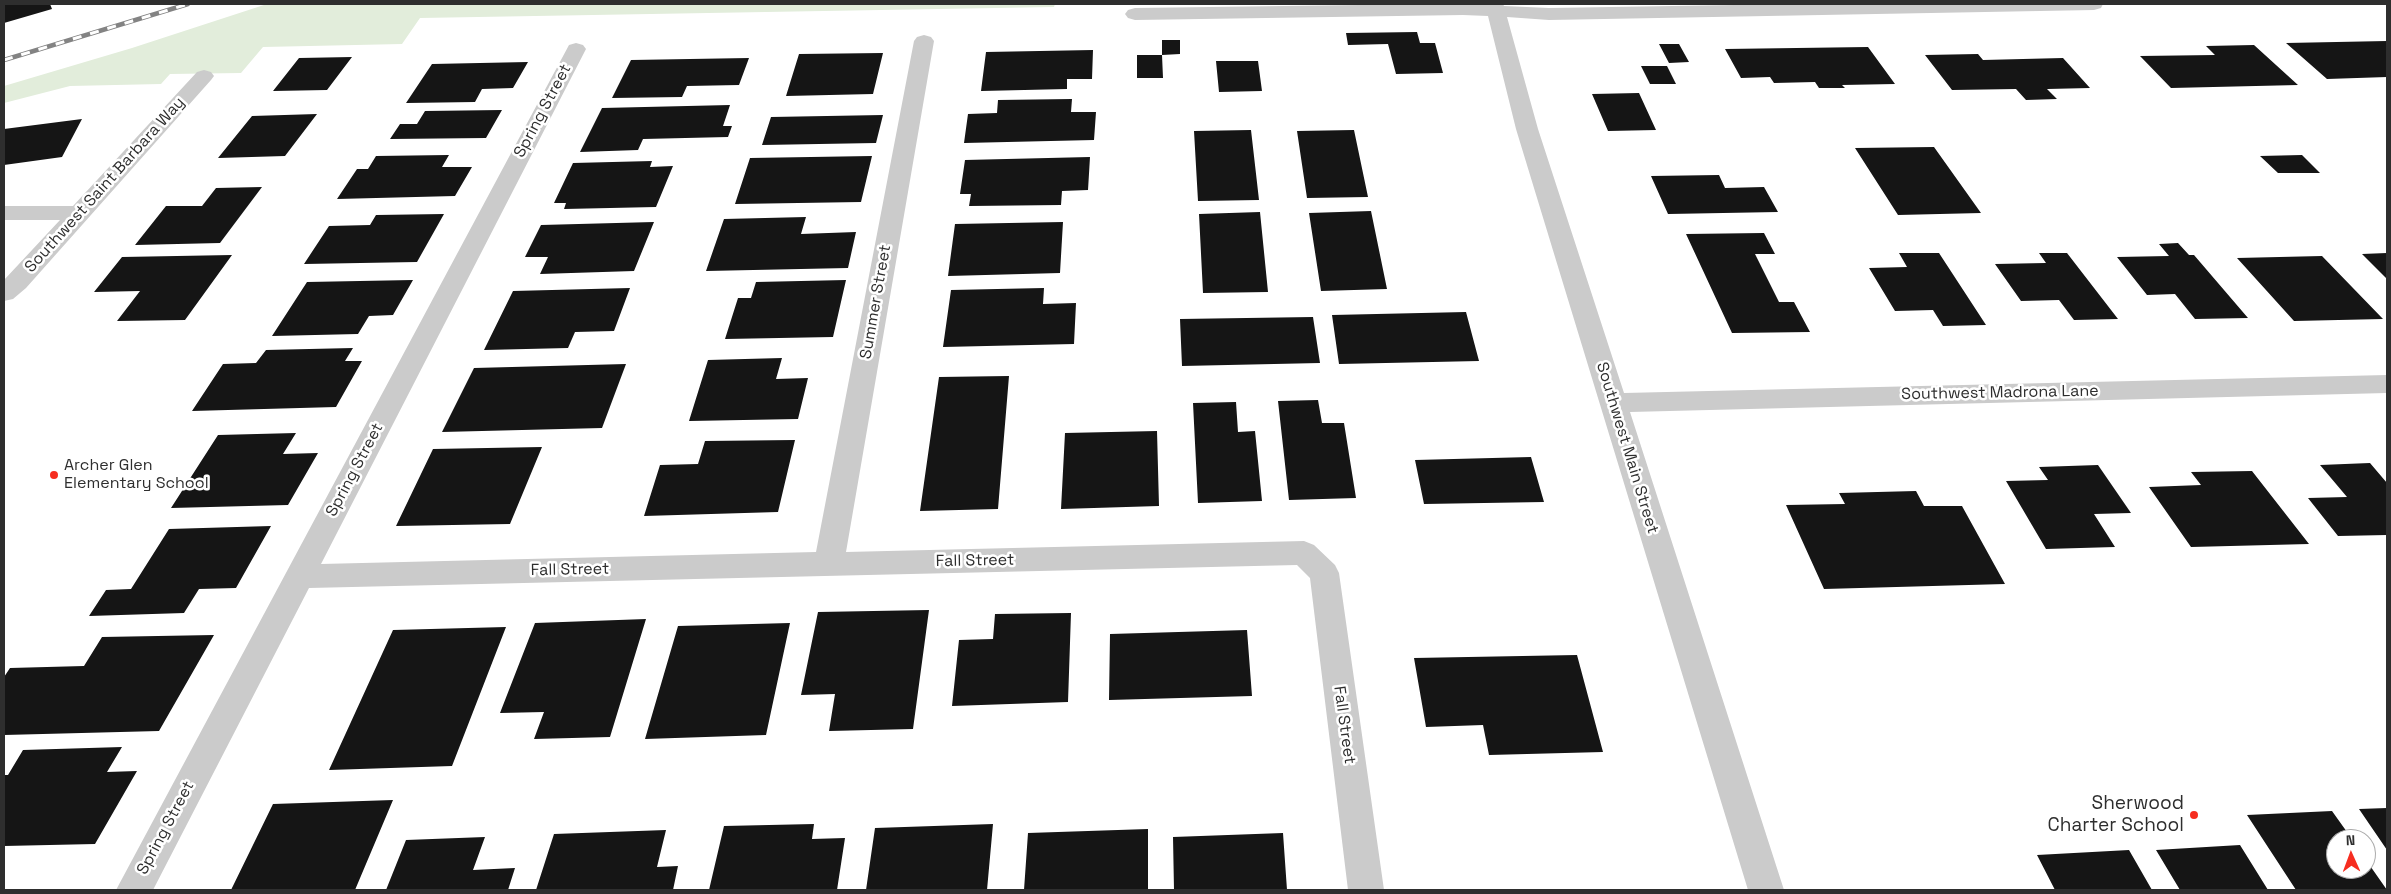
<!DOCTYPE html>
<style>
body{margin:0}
#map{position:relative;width:2391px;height:894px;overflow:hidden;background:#fff;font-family:"Space Grotesk",sans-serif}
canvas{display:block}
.frame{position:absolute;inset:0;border:5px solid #2e2e2e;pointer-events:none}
.north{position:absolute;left:2326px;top:829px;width:50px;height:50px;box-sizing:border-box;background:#fff;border:1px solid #ababab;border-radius:50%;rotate:358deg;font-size:14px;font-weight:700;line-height:20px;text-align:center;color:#2e2e2e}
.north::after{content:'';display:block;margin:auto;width:18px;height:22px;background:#f62d20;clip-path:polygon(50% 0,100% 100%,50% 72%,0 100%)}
</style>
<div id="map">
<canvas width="2391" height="894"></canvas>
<div class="frame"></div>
<div class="north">N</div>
</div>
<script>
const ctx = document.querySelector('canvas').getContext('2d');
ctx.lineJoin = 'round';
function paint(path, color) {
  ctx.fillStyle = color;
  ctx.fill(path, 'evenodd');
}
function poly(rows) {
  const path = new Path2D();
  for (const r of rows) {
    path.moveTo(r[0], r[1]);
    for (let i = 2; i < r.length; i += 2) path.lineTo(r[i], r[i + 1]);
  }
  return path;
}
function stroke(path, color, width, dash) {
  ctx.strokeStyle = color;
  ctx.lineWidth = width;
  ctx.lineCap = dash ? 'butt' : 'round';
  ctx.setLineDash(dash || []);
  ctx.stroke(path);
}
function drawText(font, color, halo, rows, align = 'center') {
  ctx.font = font + ' "Space Grotesk",sans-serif';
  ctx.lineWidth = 5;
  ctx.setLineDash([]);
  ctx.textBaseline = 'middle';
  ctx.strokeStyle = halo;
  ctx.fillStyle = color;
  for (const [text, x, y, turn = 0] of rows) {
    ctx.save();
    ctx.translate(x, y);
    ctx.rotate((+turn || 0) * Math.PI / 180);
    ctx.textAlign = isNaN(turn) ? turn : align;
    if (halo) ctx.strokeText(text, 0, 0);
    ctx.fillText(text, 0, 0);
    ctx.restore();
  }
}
const green = poly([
 [267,4,1055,4,1054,7,420,18,402,44,263,47,241,73,170,74,161,84,70,86,4,103,4,86,132,48]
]);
const building = poly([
 [4,4,50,4,52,9,4,23],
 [1417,32,1420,43,1435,43,1443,73,1396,74,1388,44,1348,45,1346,33],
 [1162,40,1180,40,1180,54,1162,55],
 [2387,41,2387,77,2327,79,2286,43],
 [1659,44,1679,44,1689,62,1669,63],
 [2254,45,2298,85,2171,88,2140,56,2215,55,2206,46],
 [1868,47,1895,84,1842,85,1845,88,1819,88,1815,82,1774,83,1770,77,1741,78,1725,49],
 [1093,50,1092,79,1067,79,1067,89,981,91,986,52],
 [883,53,873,94,786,96,799,54],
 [1978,54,1983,60,2063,58,2090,88,2047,89,2057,99,2026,100,2016,89,1952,90,1925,55],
 [1137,55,1162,55,1163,78,1137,78],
 [352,57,327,90,273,91,299,58],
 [749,58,739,85,687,86,682,97,612,98,631,60],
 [1216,61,1258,61,1262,91,1219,92],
 [528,62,513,88,482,89,475,102,406,103,432,64],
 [1641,66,1667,66,1676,84,1650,84],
 [1639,93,1656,130,1608,131,1592,94],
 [1072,99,1071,112,1096,112,1094,140,964,143,968,114,997,113,998,100],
 [730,105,723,126,732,126,728,137,643,139,638,150,580,152,602,108],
 [502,110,486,138,390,139,400,124,417,124,425,111],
 [317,114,285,156,218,158,252,116],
 [883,115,876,143,762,145,771,117],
 [82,119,62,157,4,165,4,129],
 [1251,130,1259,200,1198,201,1194,131],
 [1354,130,1368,197,1307,198,1297,131],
 [1934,147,1981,213,1898,215,1855,148],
 [449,155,442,167,472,167,455,196,337,199,357,169,368,169,376,156],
 [2302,155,2320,173,2278,173,2260,156],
 [872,156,861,202,735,204,750,158],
 [1090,157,1088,190,1062,191,1061,205,969,206,971,194,960,194,965,160],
 [652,161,650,167,673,166,656,207,564,209,566,203,554,203,573,163],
 [1719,175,1725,188,1764,187,1778,212,1668,214,1651,176],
 [262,187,220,243,135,245,166,206,202,206,216,188],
 [1371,211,1387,289,1321,291,1309,213],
 [1260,212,1268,292,1203,293,1199,214],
 [444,214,417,262,304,264,329,226,370,225,376,215],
 [806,217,801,234,856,232,848,268,706,271,724,219],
 [654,222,634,271,540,274,548,257,525,257,541,225],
 [1063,222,1060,273,948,276,955,224],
 [1764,233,1775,254,1755,254,1779,302,1794,302,1810,332,1732,333,1686,234],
 [2178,243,2189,255,2194,255,2248,318,2195,319,2175,294,2147,295,2117,257,2169,256,2159,244],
 [1899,253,1939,253,1986,325,1943,326,1933,310,1895,311,1869,268,1907,267],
 [2039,253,2067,253,2118,319,2074,320,2059,300,2021,301,1995,264,2046,263],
 [2387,253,2387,279,2362,254],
 [232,255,185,320,117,321,140,291,94,292,122,257],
 [2322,256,2383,319,2294,321,2237,258],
 [413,280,393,315,369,316,358,334,272,336,307,282],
 [846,280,833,337,725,339,738,298,751,298,756,282],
 [630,288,614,331,575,332,568,348,484,350,513,291],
 [1044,288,1043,304,1076,303,1074,344,943,347,951,290],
 [1466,312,1479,361,1339,364,1332,315],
 [1313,317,1320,363,1182,366,1180,319],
 [353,348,345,361,362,361,336,407,192,411,223,364,256,363,266,350],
 [782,358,776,379,808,378,798,419,689,421,708,360],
 [626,364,602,428,442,432,474,368],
 [1009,376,998,509,920,511,939,377],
 [1318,400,1322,423,1344,423,1356,498,1289,500,1278,401],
 [1236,402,1238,432,1255,431,1262,501,1198,503,1193,403],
 [1157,431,1159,506,1061,509,1065,433],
 [296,433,283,454,318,453,288,505,171,508,218,435],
 [795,440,778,512,644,516,660,465,698,464,705,441],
 [542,447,510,524,396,526,433,449],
 [1531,457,1544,502,1424,504,1415,460],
 [2370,463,2387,483,2387,535,2338,536,2308,498,2347,497,2320,465],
 [2098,465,2131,513,2094,514,2115,547,2046,549,2006,481,2048,480,2039,467],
 [2252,471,2309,544,2191,547,2149,487,2201,485,2191,472],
 [1916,491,1924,506,1962,506,2005,584,1824,589,1786,505,1845,504,1839,493],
 [271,526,236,588,199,589,184,613,89,616,106,590,131,589,169,529],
 [929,610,913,729,829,731,835,694,801,695,818,612],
 [1071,613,1068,702,952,706,959,640,993,639,995,614],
 [646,619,610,737,534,739,544,712,500,713,535,623],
 [790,623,766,735,645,739,678,626],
 [506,627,452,766,329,770,393,630],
 [1247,630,1252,696,1109,700,1110,634],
 [214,635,159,731,4,735,4,677,10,668,84,666,102,637],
 [1577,655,1603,752,1489,755,1483,725,1426,727,1414,658],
 [122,747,107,772,137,771,95,844,4,846,4,775,8,775,23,750],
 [393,800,355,890,231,890,273,804],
 [2387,808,2387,850,2359,809],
 [2332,811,2352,839,2336,839,2336,869,2366,869,2366,860,2387,890,2296,890,2247,815],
 [814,824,812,839,845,838,837,890,709,890,724,826],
 [993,824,987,890,866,890,875,828],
 [1148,829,1148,890,1024,890,1028,833],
 [666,830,657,867,678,866,673,890,536,890,554,834],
 [1283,833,1287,890,1174,890,1173,837],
 [485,837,473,870,515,868,508,890,386,890,406,840],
 [2240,845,2268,890,2180,890,2156,850],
 [2129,850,2152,890,2055,890,2037,855]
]);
const minor = poly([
 [1433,4,1503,4,1504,6,1549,8,1796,4,2103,4,2101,8,2094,10,1549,20,1507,17,1538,129,1624,393,2387,375,2387,393,1630,412,1784,890,1748,890,1516,129,1488,16,1463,15,1135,20,1128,18,1125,14,1128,10,1135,8,1433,4],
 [924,35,931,37,934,41,846,552,1304,541,1314,545,1335,565,1339,573,1384,890,1348,890,1310,578,1297,565,309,588,153,890,116,890,569,45,576,43,583,45,586,49,321,564,816,552,914,41,917,37,924,35],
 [204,70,211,72,214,76,211,80,26,288,13,299,4,301,4,280,60,220,4,220,4,206,73,206,197,72,204,70]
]);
const rail = poly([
 [4,60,188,4]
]);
const markers = [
 [54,475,5,"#f62d20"],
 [2194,815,5,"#f62d20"]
];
const streetNames = [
 ["Spring Street",543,111,-62],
 ["Southwest Saint Barbara Way",105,185,-48],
 ["Summer Street",876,302,-80],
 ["Southwest Madrona Lane",2000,393,-1],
 ["Southwest Main Street",1627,448,73],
 ["Spring Street",355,470,-62],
 ["Fall Street",975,561,-1],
 ["Fall Street",570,570,-1],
 ["Fall Street",1344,725,82],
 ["Spring Street",166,828,-62]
];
const poiNames = [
 ["Archer Glen",64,466],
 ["Elementary School",64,484]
];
const nearPoinames = [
 ["Sherwood",2184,804],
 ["Charter School",2184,826]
];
paint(green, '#e2eddb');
paint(building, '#151515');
paint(minor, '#cbcbcb');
stroke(rail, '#838383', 4.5);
stroke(rail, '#fff', 3, [9]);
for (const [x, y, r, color] of markers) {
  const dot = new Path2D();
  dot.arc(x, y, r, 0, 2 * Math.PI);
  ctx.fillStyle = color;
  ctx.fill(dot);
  stroke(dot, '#fff', 2);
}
drawText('16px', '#2e2e2e', '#fff', streetNames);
drawText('16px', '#2e2e2e', '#fff', poiNames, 'left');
drawText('19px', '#2e2e2e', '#fff', nearPoinames, 'right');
</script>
